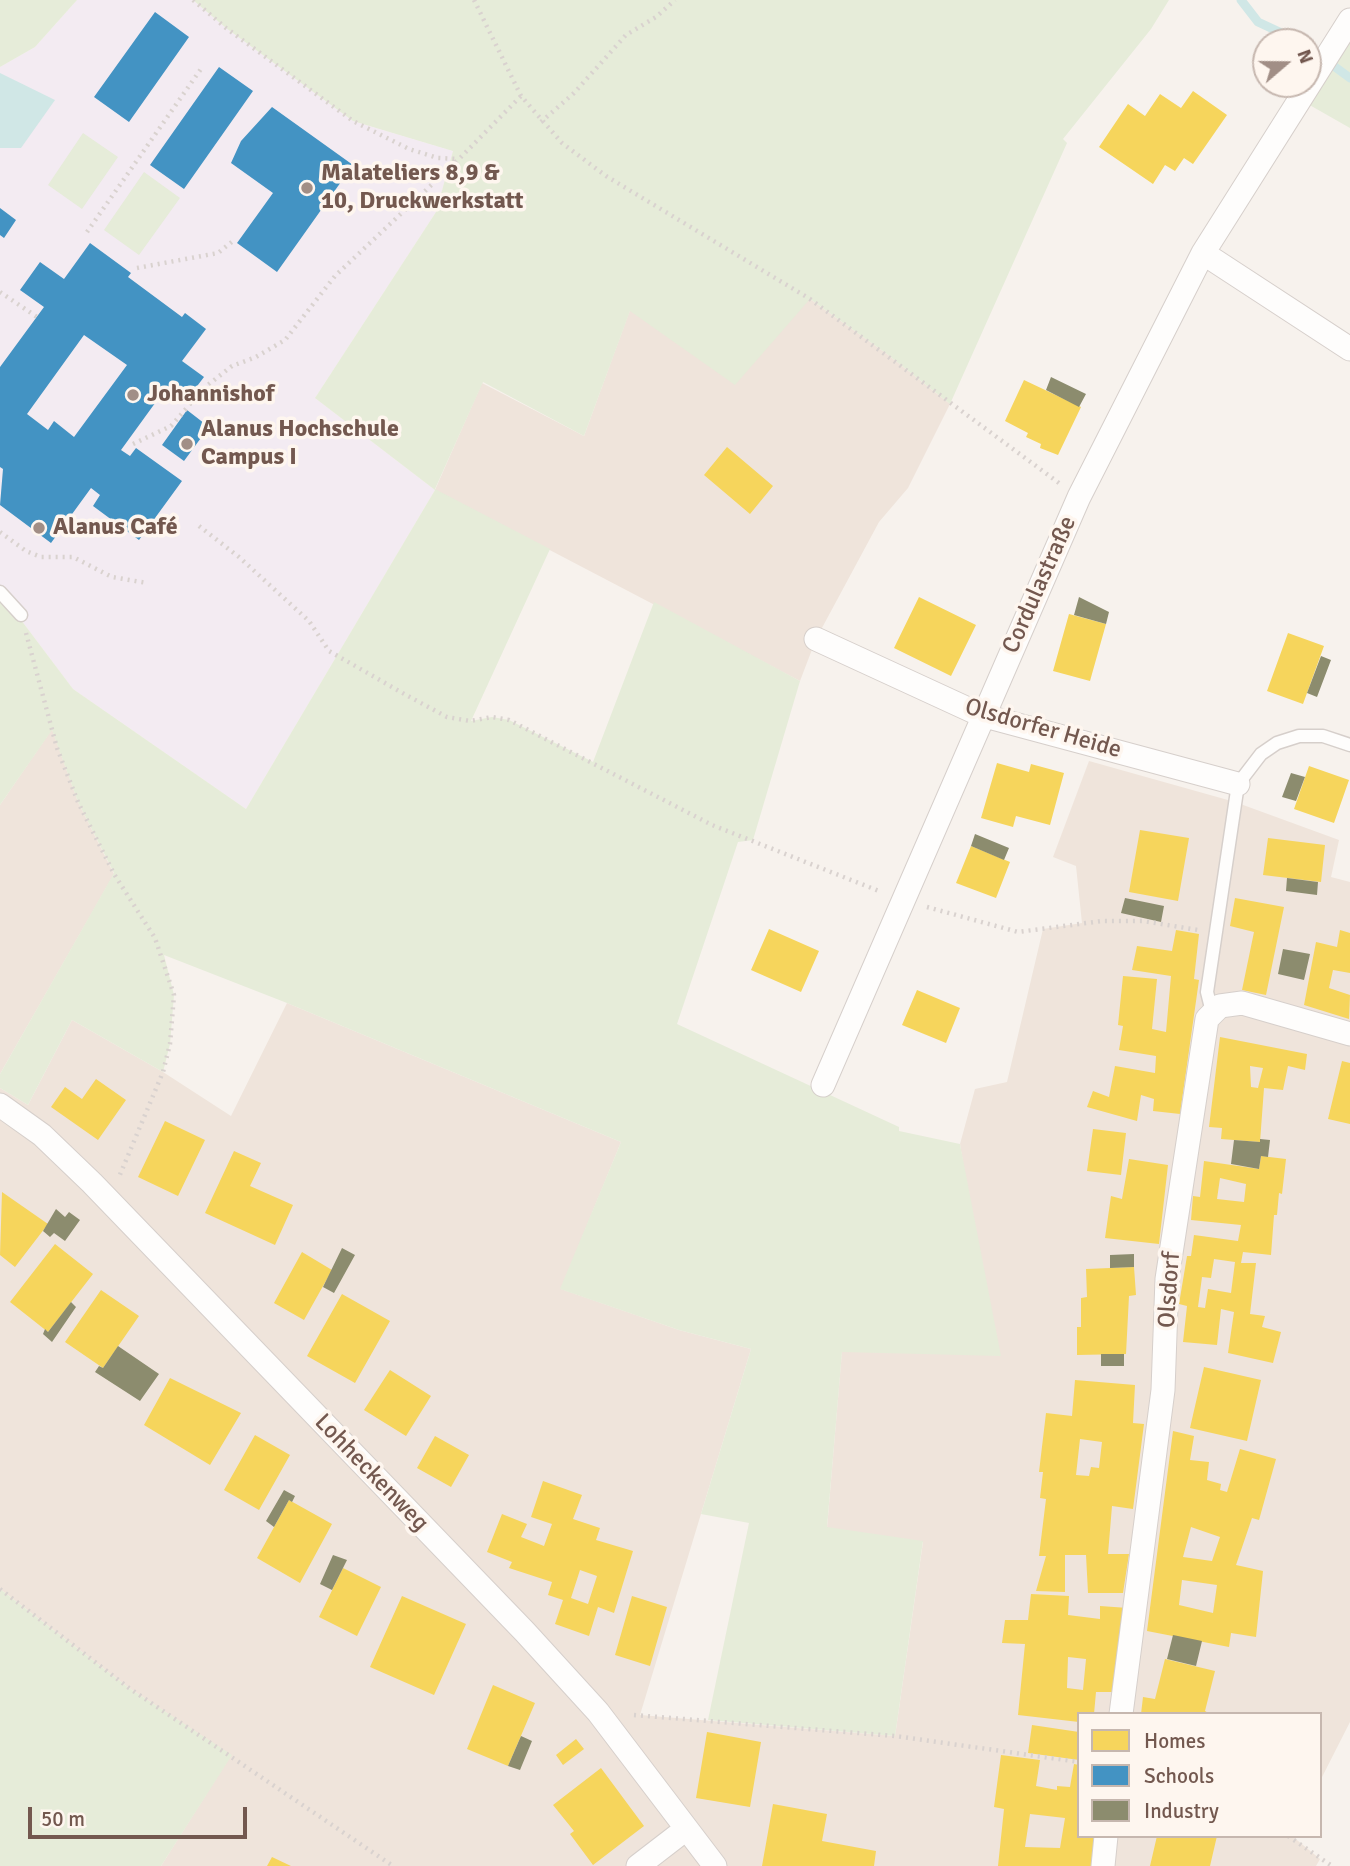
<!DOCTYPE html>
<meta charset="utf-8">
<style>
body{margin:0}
#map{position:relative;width:1350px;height:1866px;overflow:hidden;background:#f7f2ed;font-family:Signika,sans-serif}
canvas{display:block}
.legend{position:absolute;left:1077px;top:1712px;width:245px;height:126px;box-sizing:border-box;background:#fef6ef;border:2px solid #c6b7af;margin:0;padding:9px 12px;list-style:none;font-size:21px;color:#73584f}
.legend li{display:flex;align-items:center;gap:14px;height:35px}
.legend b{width:35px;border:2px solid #c6b7af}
.north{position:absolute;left:1252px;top:28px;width:70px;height:70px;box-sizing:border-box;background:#fef6ef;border:2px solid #c6b7af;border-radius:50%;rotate:70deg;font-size:19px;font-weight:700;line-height:28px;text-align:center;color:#73584f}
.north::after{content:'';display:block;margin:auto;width:24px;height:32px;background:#a18e86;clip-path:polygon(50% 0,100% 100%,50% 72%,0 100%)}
.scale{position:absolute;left:28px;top:1807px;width:219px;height:32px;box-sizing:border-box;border:4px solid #73584f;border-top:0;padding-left:9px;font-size:21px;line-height:24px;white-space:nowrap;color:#73584f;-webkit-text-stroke:5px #fef6ef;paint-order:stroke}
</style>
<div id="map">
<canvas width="1350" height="1866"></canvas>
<ul class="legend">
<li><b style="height:19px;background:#f6d55c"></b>Homes</li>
<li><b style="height:19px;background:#4393c3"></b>Schools</li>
<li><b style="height:19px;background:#8c8c6e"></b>Industry</li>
</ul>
<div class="north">N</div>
<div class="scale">50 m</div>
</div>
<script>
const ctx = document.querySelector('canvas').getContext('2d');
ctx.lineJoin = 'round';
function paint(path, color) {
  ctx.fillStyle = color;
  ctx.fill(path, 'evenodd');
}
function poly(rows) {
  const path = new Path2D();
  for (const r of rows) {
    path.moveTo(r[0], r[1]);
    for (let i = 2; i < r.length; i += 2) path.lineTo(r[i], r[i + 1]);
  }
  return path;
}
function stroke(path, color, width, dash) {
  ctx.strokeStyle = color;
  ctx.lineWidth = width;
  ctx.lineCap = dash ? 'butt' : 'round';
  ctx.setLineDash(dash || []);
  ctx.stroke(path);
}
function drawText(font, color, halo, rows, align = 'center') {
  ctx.font = font + ' Signika,sans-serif';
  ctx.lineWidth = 7;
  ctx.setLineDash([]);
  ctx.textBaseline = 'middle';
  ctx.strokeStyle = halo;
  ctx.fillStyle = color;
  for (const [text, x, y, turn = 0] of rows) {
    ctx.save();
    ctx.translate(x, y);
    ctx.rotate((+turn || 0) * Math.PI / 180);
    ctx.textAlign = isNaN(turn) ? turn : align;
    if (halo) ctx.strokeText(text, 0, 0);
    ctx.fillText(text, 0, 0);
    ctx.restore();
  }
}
const residential = poly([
 [810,299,887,354,950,404,908,488,879,522,816,639,800,681,435,490,482,383,584,436,630,310],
 [52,729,78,802,114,874,0,1074,0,805],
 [1089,761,1235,802,1339,840,1331,877,1350,882,1350,1722,1320,1781,1320,1714,1079,1714,1079,1836,1292,1836,1320,1859,1316,1866,161,1866,231,1755,129,1688,0,1589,0,1088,28,1105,72,1020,163,1072,231,1116,287,1003,621,1142,561,1289,679,1330,751,1349,640,1715,895,1736,923,1542,827,1528,842,1351,970,1207,960,1144,975,1089,1007,1082,1043,929,1082,923,1076,866,1053,857]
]);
const education = poly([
 [77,0,193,0,226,28,353,121,453,151,436,212,315,398,435,490,246,809,73,689,0,592,0,67,35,47]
]);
const green = poly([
 [0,0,77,0,35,47,0,67],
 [193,0,1169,0,1151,29,1063,139,1067,143,950,404,887,354,810,299,735,385,630,311,584,436,483,382,435,489,550,549,471,721,492,717,509,720,593,762,654,602,800,681,753,840,738,842,677,1024,899,1127,899,1131,960,1144,1001,1356,842,1352,827,1527,923,1541,895,1736,708,1720,749,1523,701,1514,751,1349,679,1330,560,1289,621,1142,287,1003,164,955,174,995,170,1044,163,1072,72,1020,28,1105,0,1088,0,1074,114,873,78,802,52,730,0,805,0,592,73,689,246,809,435,490,315,398,436,212,453,151,353,121,226,28],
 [1350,36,1350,128,1306,103],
 [83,133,118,157,82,209,48,185],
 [144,172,180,198,139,255,104,230],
 [0,1589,129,1688,232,1755,161,1866,0,1866]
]);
const water = poly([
 [0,73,55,100,21,148,0,148]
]);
const homes = poly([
 [1193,91,1227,115,1193,164,1184,158,1175,171,1165,165,1153,184,1099,147,1128,104,1145,116,1160,94,1181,108],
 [1024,380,1081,407,1058,455,1040,448,1041,444,1026,437,1028,433,1005,421],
 [727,447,773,486,750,514,704,475],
 [919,597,976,625,951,676,894,648],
 [1069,614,1106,624,1090,681,1053,671],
 [1288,633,1324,646,1303,704,1267,691],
 [997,763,1029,772,1031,764,1064,773,1050,825,1016,816,1013,827,981,818],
 [1309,766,1349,780,1334,823,1294,809],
 [1140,830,1189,838,1178,901,1129,892],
 [1268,838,1325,845,1321,882,1263,875],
 [971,846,1010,862,996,898,956,883],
 [1235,898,1284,907,1266,995,1242,990,1254,932,1230,926],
 [769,929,819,951,801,992,751,970],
 [1176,930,1199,934,1194,979,1199,980,1180,1114,1153,1111,1154,1099,1141,1095,1137,1121,1087,1107,1093,1091,1109,1097,1115,1066,1155,1073,1156,1056,1119,1050,1123,1026,1118,1025,1123,976,1157,979,1152,1029,1166,1032,1171,976,1132,970,1137,946,1172,951],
 [1340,930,1350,933,1350,973,1333,970,1329,988,1350,995,1349,1019,1304,1005,1316,942,1337,947],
 [917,990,960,1008,946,1043,902,1025],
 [1220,1037,1307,1054,1305,1070,1288,1066,1283,1090,1264,1088,1260,1142,1221,1139,1222,1128,1209,1127],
 [1250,1066,1263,1068,1258,1088,1251,1087],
 [1342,1061,1350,1063,1350,1124,1328,1119],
 [96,1079,126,1100,98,1140,51,1107,65,1087,82,1099],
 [165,1121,205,1140,178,1196,138,1177],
 [1093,1129,1126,1133,1121,1175,1087,1171],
 [234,1151,261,1163,250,1186,293,1205,275,1245,205,1213],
 [1261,1156,1286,1159,1282,1194,1279,1193,1277,1215,1274,1215,1271,1255,1243,1252,1241,1263,1256,1263,1250,1314,1265,1316,1262,1327,1281,1332,1273,1363,1228,1353,1234,1312,1221,1309,1217,1345,1183,1342,1187,1306,1179,1304,1187,1256,1191,1256,1194,1235,1238,1241,1241,1225,1191,1220,1193,1196,1200,1197,1204,1161,1259,1169],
 [1220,1178,1246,1184,1244,1202,1217,1199],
 [1214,1259,1235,1262,1231,1293,1208,1289,1205,1308,1198,1307,1202,1277,1211,1278],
 [1129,1159,1168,1165,1159,1244,1105,1238,1111,1196,1122,1199],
 [2,1192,48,1224,15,1267,0,1255],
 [55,1244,93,1274,48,1332,10,1302],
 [302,1252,332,1270,304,1320,274,1303],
 [1134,1267,1136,1295,1129,1296,1126,1354,1077,1355,1077,1327,1081,1327,1081,1298,1087,1297,1086,1269],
 [101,1290,139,1316,103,1368,65,1342],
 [342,1294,390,1321,355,1383,307,1356],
 [1204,1367,1261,1380,1247,1441,1190,1428],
 [390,1370,431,1396,406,1436,364,1410],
 [170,1378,241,1413,210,1465,144,1425],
 [1075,1380,1135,1385,1133,1423,1144,1424,1133,1509,1112,1506,1108,1554,1129,1554,1123,1593,1088,1593,1086,1555,1065,1555,1065,1592,1036,1591,1046,1556,1039,1556,1046,1499,1040,1498,1043,1472,1039,1472,1046,1413,1072,1416],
 [1080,1439,1102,1442,1099,1468,1091,1467,1089,1476,1076,1475],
 [1173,1431,1194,1436,1190,1460,1209,1462,1207,1480,1221,1484,1220,1490,1227,1492,1240,1449,1276,1459,1259,1520,1252,1518,1236,1565,1263,1571,1256,1637,1231,1633,1229,1647,1147,1631],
 [1191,1527,1220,1537,1212,1561,1183,1557],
 [1182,1580,1217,1585,1213,1613,1179,1605],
 [255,1435,290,1455,259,1510,224,1490],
 [435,1436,469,1455,451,1487,417,1468],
 [543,1481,582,1495,573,1519,600,1528,596,1540,633,1551,614,1613,598,1607,589,1636,555,1624,563,1600,548,1595,552,1582,509,1568,512,1562,487,1552,502,1514,527,1524,521,1537,544,1546,552,1524,531,1517],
 [580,1570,597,1576,588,1604,571,1598],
 [289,1500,332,1524,300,1583,257,1558],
 [343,1568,381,1587,357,1636,319,1617],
 [1031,1594,1069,1596,1068,1615,1100,1619,1100,1606,1128,1608,1116,1692,1096,1692,1094,1714,1079,1714,1079,1722,1018,1715,1025,1644,1002,1643,1005,1620,1028,1620],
 [1068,1657,1086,1659,1083,1690,1067,1688],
 [402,1596,466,1624,434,1695,370,1667],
 [632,1596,667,1607,650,1666,615,1655],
 [1165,1659,1215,1671,1205,1711,1210,1714,1141,1714,1143,1697,1155,1699],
 [493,1685,535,1703,508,1766,467,1749],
 [1032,1725,1079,1732,1079,1760,1028,1753],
 [707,1732,761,1742,750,1807,696,1798],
 [576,1739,584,1749,563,1765,556,1755],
 [1001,1755,1040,1760,1036,1786,1057,1790,1057,1786,1070,1787,1074,1764,1079,1765,1079,1836,1094,1836,1091,1866,998,1866,1004,1809,994,1807],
 [1030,1814,1065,1818,1060,1848,1025,1847],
 [601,1768,644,1826,593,1865,570,1834,574,1831,553,1805],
 [773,1804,827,1814,822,1841,876,1851,874,1866,762,1866],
 [1157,1836,1217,1836,1210,1866,1150,1866],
 [272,1857,291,1866,267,1866]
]);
const schools = poly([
 [155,12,189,37,129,122,94,97],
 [219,67,253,91,184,189,150,165],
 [272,107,353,165,277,272,237,243,273,193,231,163,241,141],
 [0,208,16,220,4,238,0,235],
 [90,243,131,273,128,277,182,317,185,313,206,329,182,361,204,377,185,402,166,388,121,450,130,456,136,448,182,481,139,540,93,506,100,495,91,488,51,543,0,505,3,469,0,467,0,367,44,307,20,290,40,262,64,279],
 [84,335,127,365,74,437,54,421,48,430,27,414],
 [187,410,209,427,184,461,162,445]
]);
const industry = poly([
 [1051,377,1086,394,1079,407,1046,390],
 [1079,597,1109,612,1106,624,1074,615],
 [1321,656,1331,660,1317,697,1307,693],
 [1291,773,1305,777,1296,801,1282,797],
 [975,834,1009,848,1004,860,971,846],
 [1287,878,1318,882,1317,895,1286,891],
 [1125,898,1164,906,1161,922,1121,913],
 [1283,949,1310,954,1304,980,1278,974],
 [1260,1139,1270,1140,1268,1157,1261,1156,1259,1169,1231,1164,1234,1140,1260,1142],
 [56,1209,65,1217,69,1212,80,1220,65,1241,54,1233,50,1237,43,1231],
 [342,1248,355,1255,334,1293,323,1287],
 [1134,1254,1134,1267,1110,1268,1110,1255],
 [71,1302,76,1307,52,1342,43,1334,45,1329,48,1332],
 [118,1346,159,1374,140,1401,95,1372,99,1366,103,1368],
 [1101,1354,1124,1354,1124,1366,1101,1366],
 [284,1490,295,1496,292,1502,289,1500,274,1527,266,1521],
 [333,1555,347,1560,332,1590,320,1584],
 [1173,1635,1202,1641,1196,1666,1167,1659],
 [521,1736,532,1741,520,1770,508,1766]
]);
const stream = poly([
 [1241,0,1258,22,1301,42],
 [1308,47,1350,78]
]);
const path = poly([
 [193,0,226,28,353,121,409,149,438,158,458,159],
 [474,0,521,96,562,143,606,176,810,299,1059,483],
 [541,122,574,93,626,35,656,17,675,0],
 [87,232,203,66],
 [137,268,218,253,233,241],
 [0,292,37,317],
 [133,444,171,426,204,388,232,366,256,357,285,340,335,276,460,158,521,96],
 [199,526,239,557,309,621,329,651,406,695,447,717,470,721,492,717,509,720,712,825,879,891],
 [0,532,26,551,41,557,73,557,112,577,147,583],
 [26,633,57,748,78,802,114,874,155,938,174,995,170,1044,163,1072,119,1177],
 [927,907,1018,932,1102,921,1143,921,1198,930],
 [0,1589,129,1688,393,1866],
 [634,1715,895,1736,1079,1762],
 [1288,1836,1332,1866]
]);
const lane = poly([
 [0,592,21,615],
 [1212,1012,1207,992,1238,784,1261,754,1277,743,1299,736,1323,736,1350,745]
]);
const street = poly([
 [1203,253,1350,349],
 [816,639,981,715,1238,784],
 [823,1085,1079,497,1203,253,1350,20],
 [0,1105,42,1135,92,1183,525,1632,598,1712,715,1866],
 [1121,1714,1163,1390,1167,1279,1207,1019,1220,1006,1242,1003,1350,1034],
 [638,1866,686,1829],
 [1103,1866,1106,1836]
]);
const markers = [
 [307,188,7,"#a18e86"],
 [133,395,7,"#a18e86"],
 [187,444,7,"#a18e86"],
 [39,528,7,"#a18e86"]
];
const poiNames = [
 ["Malateliers 8,9 &",321,174],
 ["10, Druckwerkstatt",321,202],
 ["Johannishof",147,395],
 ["Alanus Hochschule",201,430],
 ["Campus I",201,458],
 ["Alanus Café",53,528]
];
const streetNames = [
 ["Cordulastraße",1040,585,-66],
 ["Olsdorfer Heide",1043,729,16],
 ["Olsdorf",1170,1290,-86],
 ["Lohheckenweg",371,1473,46]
];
paint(residential, '#efe4db');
paint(education, '#f3ebf2');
paint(green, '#e6ecd9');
paint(water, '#d0e7e6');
paint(homes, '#f6d55c');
paint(schools, '#4393c3');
paint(industry, '#8c8c6e');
stroke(stream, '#d0e7e6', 9);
stroke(lane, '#d6cfcb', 15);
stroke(street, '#d6cfcb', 25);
stroke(path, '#d9d2cf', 4.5, [2, 5]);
stroke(lane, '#fefdfc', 12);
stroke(street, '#fefdfc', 23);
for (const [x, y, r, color] of markers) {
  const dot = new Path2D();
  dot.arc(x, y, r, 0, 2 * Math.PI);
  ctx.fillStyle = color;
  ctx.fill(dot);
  stroke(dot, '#fef6ef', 2.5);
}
drawText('bold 24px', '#73584f', '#fef6ef', poiNames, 'left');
drawText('24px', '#73584f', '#fef6ef', streetNames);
</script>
